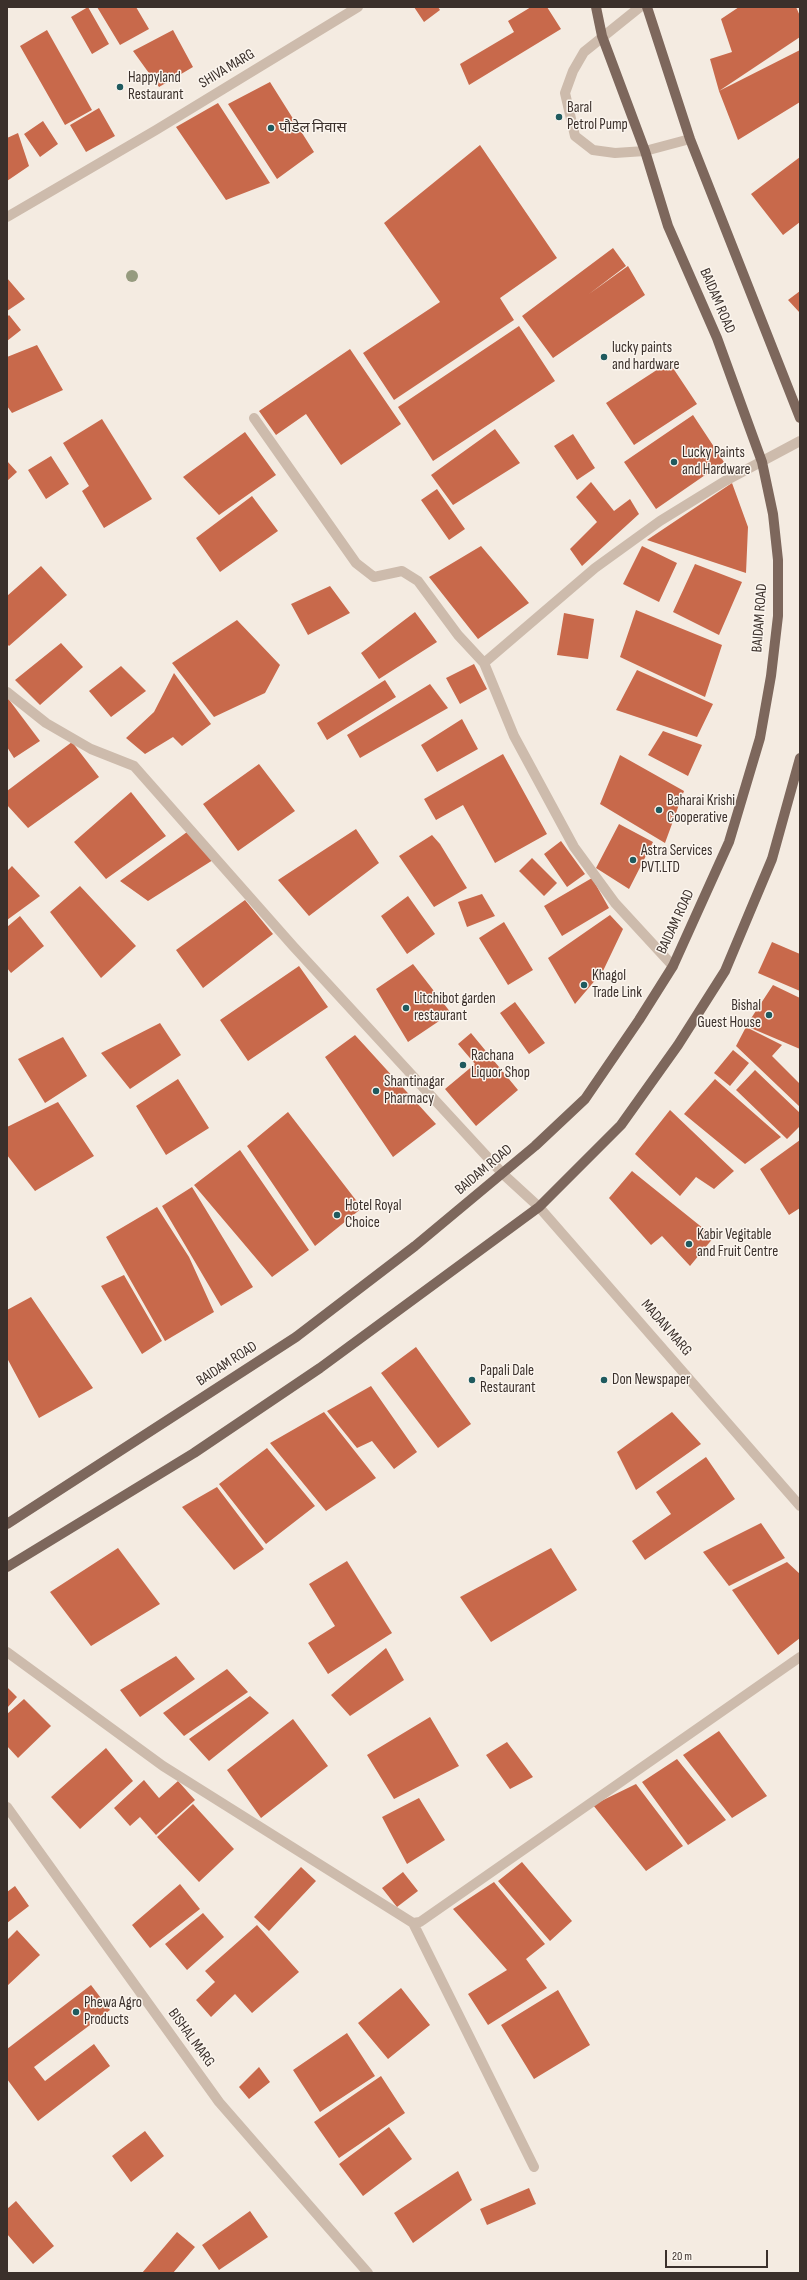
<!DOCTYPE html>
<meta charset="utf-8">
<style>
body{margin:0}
#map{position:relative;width:807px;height:2280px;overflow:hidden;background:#f4ebe1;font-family:"Sofia Sans Condensed",sans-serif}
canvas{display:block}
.frame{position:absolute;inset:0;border:8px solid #3b302b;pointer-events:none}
.scale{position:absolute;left:665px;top:2250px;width:103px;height:18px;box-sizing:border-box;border:2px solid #3b302b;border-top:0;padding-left:5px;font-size:12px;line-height:14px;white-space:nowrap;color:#3b302b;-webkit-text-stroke:3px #fbf5ee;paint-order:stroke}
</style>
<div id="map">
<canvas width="807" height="2280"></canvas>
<div class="frame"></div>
<div class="scale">20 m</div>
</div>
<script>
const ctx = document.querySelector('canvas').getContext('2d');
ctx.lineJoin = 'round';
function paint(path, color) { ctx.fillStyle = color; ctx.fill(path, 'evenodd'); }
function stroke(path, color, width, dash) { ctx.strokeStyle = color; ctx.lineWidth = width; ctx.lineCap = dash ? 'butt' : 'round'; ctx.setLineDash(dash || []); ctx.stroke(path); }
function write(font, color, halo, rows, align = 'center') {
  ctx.font = font + ' "Sofia Sans Condensed","Noto Sans Devanagari",sans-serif'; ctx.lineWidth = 3; ctx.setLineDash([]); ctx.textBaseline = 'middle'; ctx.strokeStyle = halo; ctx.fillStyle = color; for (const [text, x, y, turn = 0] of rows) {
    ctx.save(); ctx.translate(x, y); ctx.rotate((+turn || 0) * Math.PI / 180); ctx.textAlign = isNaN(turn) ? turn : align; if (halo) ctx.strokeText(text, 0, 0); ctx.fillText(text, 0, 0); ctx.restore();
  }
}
paint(new Path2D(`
 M88,7L109,44L92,54L71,17Z
 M97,7H136L149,29L120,45Z
 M414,7H438L440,10L424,22Z
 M531,7H547L561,29L469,85L460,64L514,32L508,21Z
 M739,7H796L800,16V37L719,91L710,59L732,52L721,19Z
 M47,30L92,110L65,125L20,46Z
 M173,30L193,67L159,87L133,51Z
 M800,50V102L738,140L719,91Z
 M270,82L314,152L277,179L228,104Z
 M218,103L270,183L226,200L176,127Z
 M99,108L115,136L86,152L70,125Z
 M43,121L58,144L40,157L24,134Z
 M18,133L29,166L7,181V138Z
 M480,145L557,258L500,298L514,320L394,400L363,353L440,302L384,223Z
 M800,157V222L783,235L751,194Z
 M613,248L626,266L589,294L628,266L645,295L553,358L522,316Z
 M7,278L25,299L7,311Z
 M800,291V313L788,300Z
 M9,315L21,330L7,341V317Z
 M519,326L555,381L433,461L398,407Z
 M37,345L63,390L12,413L7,406V357Z
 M350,349L401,424L341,465L306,414L276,435L259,411Z
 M669,362L697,404L634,445L606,403Z
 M693,415L724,462L656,509L624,462Z
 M102,419L152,499L104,528L82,491L89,486L63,443Z
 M495,429L520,463L453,505L431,475Z
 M245,432L276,475L219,515L183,477Z
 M573,434L595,468L577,480L554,446Z
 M51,456L69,484L46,499L28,470Z
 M7,461L17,472L7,481Z
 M591,482L614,511L630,499L639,514L582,566L570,549L597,522L576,497Z
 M732,483L748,527L746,573L647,540Z
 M437,489L465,529L449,540L421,500Z
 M252,496L278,531L220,572L196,538Z
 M481,546L529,603L478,639L429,577Z
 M642,546L677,563L659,602L623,584Z
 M695,564L742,582L719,635L673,612Z
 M41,566L67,595L9,646L7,644V596Z
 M330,586L350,613L308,635L291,604Z
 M636,610L722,645L705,697L620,657Z
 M415,612L437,642L379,679L361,653Z
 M564,613L594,619L588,659L557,655Z
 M237,620L280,665L265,693L214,717L172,663Z
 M61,643L83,667L40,705L15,680Z
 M474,664L487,689L460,704L446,678Z
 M121,666L146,691L111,717L89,691Z
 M637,670L713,704L697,737L616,710Z
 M174,673L211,724L182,746L173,737L145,754L126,738L154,712Z
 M385,680L396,697L327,740L317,723Z
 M430,684L448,708L360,758L347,735Z
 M7,697L40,741L14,758L7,747Z
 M462,719L478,749L437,772L421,745Z
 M663,731L702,745L688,776L648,755Z
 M72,742L99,777L28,828L7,805V791Z
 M503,754L547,834L495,863L463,805L436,820L424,799Z
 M620,755L684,791L665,843L600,804Z
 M259,764L295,811L238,851L203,804Z
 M131,792L166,836L106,879L74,842Z
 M619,824L653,842L629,889L596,868Z
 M356,829L379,863L309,916L278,880Z
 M187,832L213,860L148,901L120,881Z
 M432,835L440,844L467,888L434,907L399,856Z
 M561,841L585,874L567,887L544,854Z
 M532,858L557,883L544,896L519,871Z
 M12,866L40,896L7,920V871Z
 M592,878L609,908L562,936L544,906Z
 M80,886L136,946L101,978L50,912Z
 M482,894L495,916L467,927L458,902Z
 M408,896L435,934L407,954L381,916Z
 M245,900L273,934L203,988L176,950Z
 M610,915L623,929L603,971L575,1004L548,958Z
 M20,916L44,946L11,973L7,968V927Z
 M504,922L533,970L508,985L479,938Z
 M772,942L800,954V991L758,973Z
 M413,964L451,1013L408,1042L376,989Z
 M299,966L328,1007L248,1061L220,1020Z
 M773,985L800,998V1049L746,1026Z
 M515,1002L545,1043L529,1054L500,1013Z
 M160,1023L181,1055L130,1089L101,1053Z
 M746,1027L782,1045L772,1056L800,1084V1107L736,1046Z
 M471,1033L518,1090L476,1126L445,1089L475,1064L458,1044Z
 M355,1035L436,1124L393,1157L325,1057Z
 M63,1037L87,1076L45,1103L18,1059Z
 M733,1050L749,1063L730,1086L714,1073Z
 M755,1070L800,1113V1126L787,1139L736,1090Z
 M178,1079L209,1128L166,1155L136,1106Z
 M715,1079L781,1137L745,1164L684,1114Z
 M58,1102L94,1156L35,1191L7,1155V1127Z
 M670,1110L734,1171L714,1189L696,1177L680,1196L635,1154Z
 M288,1112L362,1208L315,1246L247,1146Z
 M800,1140V1208L789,1215L760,1169Z
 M240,1150L309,1250L272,1277L194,1185Z
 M632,1171L714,1237L690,1266L662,1236L651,1245L609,1198Z
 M192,1187L253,1287L221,1306L162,1206Z
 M157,1207L189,1257L214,1312L165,1341L106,1237Z
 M124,1275L162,1341L142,1354L101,1286Z
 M31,1297L93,1388L39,1418L7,1358V1310Z
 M416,1347L471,1424L438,1448L381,1373Z
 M371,1386L417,1452L394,1469L372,1441L357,1448L327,1411Z
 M324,1412L376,1478L326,1511L270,1443Z
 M672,1412L701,1444L636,1490L617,1452Z
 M267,1448L315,1506L266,1544L219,1484Z
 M706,1457L735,1499L645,1560L632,1541L671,1514L656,1492Z
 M217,1487L264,1549L234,1570L182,1507Z
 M761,1523L785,1558L729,1586L703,1552Z
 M118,1548L160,1604L91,1646L50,1592Z
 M551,1548L577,1590L491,1642L460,1597Z
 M347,1561L392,1633L328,1674L308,1643L335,1626L309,1584Z
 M787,1562L800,1574V1638L778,1655L732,1590Z
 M386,1648L404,1680L350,1716L331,1695Z
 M176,1656L195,1679L140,1717L120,1690Z
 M227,1669L248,1692L184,1736L163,1713Z
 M7,1687L17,1697L7,1708Z
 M250,1696L269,1713L209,1761L189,1739Z
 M24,1699L51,1726L18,1758L7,1746V1714Z
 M430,1717L459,1766L394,1799L367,1755Z
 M293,1719L328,1766L261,1818L227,1770Z
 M719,1731L767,1796L732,1818L683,1755Z
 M507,1742L533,1777L510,1789L486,1755Z
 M106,1748L133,1781L80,1829L51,1797Z
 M677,1759L726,1820L688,1845L642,1782Z
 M144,1780L159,1798L178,1781L195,1800L156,1835L140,1817L130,1826L114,1808Z
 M636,1784L683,1846L646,1871L593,1805Z
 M419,1798L445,1840L407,1864L382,1817Z
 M193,1804L234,1849L199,1882L157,1837Z
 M522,1862L572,1921L550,1941L498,1881Z
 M301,1867L316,1881L269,1931L254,1917Z
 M403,1872L418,1891L397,1907L382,1888Z
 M494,1882L545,1944L526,1959L547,1988L488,2025L468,1994L507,1970L453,1909Z
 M180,1884L200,1909L150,1948L132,1925Z
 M15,1886L29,1906L7,1923V1892Z
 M203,1913L224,1937L187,1970L165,1944Z
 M257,1925L299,1972L252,2013L235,1994L211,2017L196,2000L215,1982L205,1971Z
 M17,1930L40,1955L7,1986V1940Z
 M91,1985L110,2010L34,2067L45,2081L94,2044L110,2066L38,2121L7,2079V2049Z
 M401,1988L430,2025L388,2059L358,2023Z
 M558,1990L590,2045L534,2079L501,2025Z
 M347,2033L375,2076L320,2112L293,2070Z
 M259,2067L270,2082L249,2099L239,2087Z
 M381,2076L405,2113L339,2158L314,2122Z
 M389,2127L412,2159L363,2196L339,2164Z
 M145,2131L164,2156L131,2182L112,2156Z
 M458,2171L472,2200L413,2243L394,2213Z
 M529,2188L536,2204L487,2225L480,2209Z
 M16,2201L54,2246L33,2264L7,2234V2209Z
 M250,2211L268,2237L219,2270L202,2245Z
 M177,2232L195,2247L173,2273H142Z`), '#c8694b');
stroke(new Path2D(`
 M640,7L584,52L573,71L565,93L575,136L593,150L615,153L645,151L690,139
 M7,217L156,130L358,7
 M254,418L356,563L374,577L402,571L418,581L458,635L484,663
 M7,692L46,723L91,749L134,766L293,946L503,1174L539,1207L800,1506
 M673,966L615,903L574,847L514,736L484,663L595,568L660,521L725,481L800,441
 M7,1652L163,1766L413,1923L534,2167
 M7,1807L219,2102L368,2273
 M413,1923L420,1922L800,1657`), '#cdbbac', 10);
stroke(new Path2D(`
 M647,7L690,139L800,418
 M7,1524L296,1337L415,1246L535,1146L585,1099L639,1020L673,966L729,842L760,738L771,676L778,616V560L773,514L762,462L717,338L668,226L645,151L602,36L596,7
 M7,1567L194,1453L320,1368L539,1207L621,1125L678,1045L725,971L772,859L800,758`), '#7d675c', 10);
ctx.fillStyle = '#969b7f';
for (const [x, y] of [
 [132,276]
]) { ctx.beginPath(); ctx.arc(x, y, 6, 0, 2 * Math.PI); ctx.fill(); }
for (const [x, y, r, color] of [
 [120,87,4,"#1f5a5e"],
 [559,117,4,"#1f5a5e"],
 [271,128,4,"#1f5a5e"],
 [604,357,4,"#1f5a5e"],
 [674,462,4,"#1f5a5e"],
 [659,810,4,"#1f5a5e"],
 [633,860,4,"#1f5a5e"],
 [584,985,4,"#1f5a5e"],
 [406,1008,4,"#1f5a5e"],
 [769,1015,4,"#1f5a5e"],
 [463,1065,4,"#1f5a5e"],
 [376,1091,4,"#1f5a5e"],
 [337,1215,4,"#1f5a5e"],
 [689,1244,4,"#1f5a5e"],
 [472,1380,4,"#1f5a5e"],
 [604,1380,4,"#1f5a5e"],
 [76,2012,4,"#1f5a5e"]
]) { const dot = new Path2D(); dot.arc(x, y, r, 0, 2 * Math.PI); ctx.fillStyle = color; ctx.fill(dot); stroke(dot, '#fbf5ee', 1.5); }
write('15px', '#3b302b', '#fbf5ee', [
 ["SHIVA MARG",227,69,-31],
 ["BAIDAM ROAD",717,301,67],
 ["BAIDAM ROAD",760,618,-86],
 ["BAIDAM ROAD",676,922,-65],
 ["BAIDAM ROAD",484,1170,-40],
 ["MADAN MARG",666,1328,49],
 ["BAIDAM ROAD",227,1364,-33],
 ["BISHAL MARG",191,2038,54]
]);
write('15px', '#3b302b', '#fbf5ee', [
 ["Happyland",128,78],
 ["Restaurant",128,95],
 ["Baral",567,108],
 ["Petrol Pump",567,125],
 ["पौडेल निवास",279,128],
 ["lucky paints",612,348],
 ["and hardware",612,365],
 ["Lucky Paints",682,453],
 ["and Hardware",682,470],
 ["Baharai Krishi",667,801],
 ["Cooperative",667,818],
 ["Astra Services",641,851],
 ["PVT.LTD",641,868],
 ["Khagol",592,976],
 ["Trade Link",592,993],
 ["Litchibot garden",414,999],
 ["restaurant",414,1016],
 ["Bishal",761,1006,"right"],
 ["Guest House",761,1023,"right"],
 ["Rachana",471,1056],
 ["Liquor Shop",471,1073],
 ["Shantinagar",384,1082],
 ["Pharmacy",384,1099],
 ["Hotel Royal",345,1206],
 ["Choice",345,1223],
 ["Kabir Vegitable",697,1235],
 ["and Fruit Centre",697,1252],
 ["Papali Dale",480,1371],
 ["Restaurant",480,1388],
 ["Don Newspaper",612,1380],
 ["Phewa Agro",84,2003],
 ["Products",84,2020]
], 'left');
</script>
